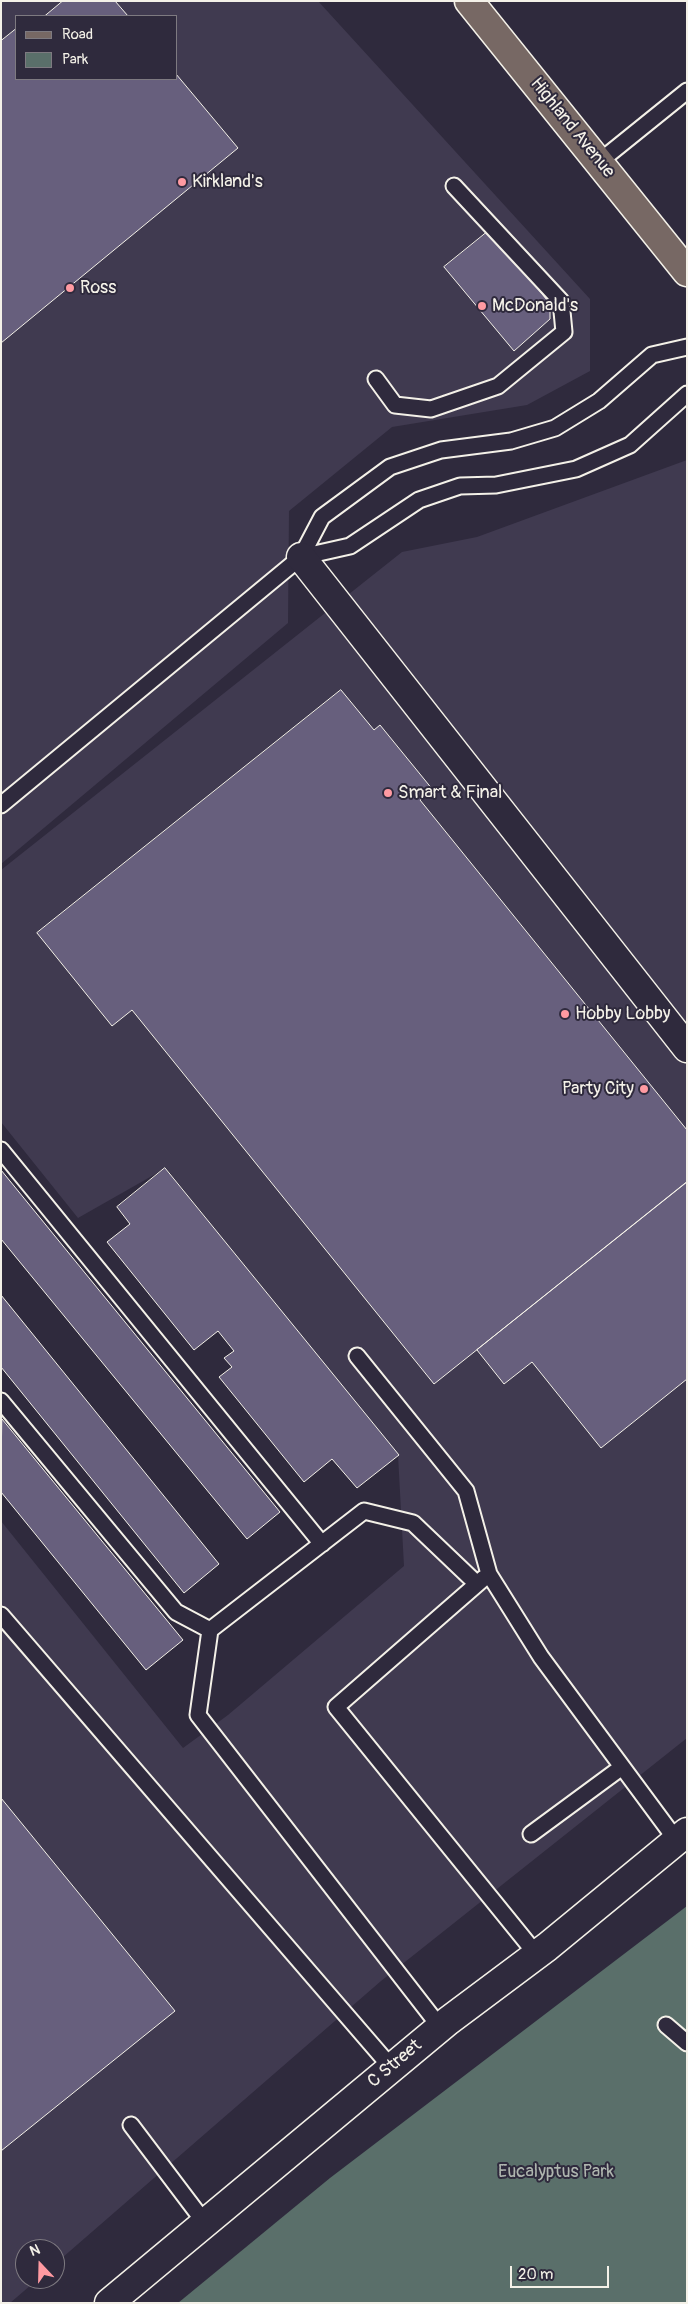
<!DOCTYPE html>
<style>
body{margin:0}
#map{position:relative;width:688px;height:2304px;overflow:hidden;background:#2f2a3d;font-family:Pangolin,sans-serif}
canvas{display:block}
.frame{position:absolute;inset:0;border:2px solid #f4f1e8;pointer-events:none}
.legend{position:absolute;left:15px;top:15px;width:162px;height:65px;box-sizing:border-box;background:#2f2a3d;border:1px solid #7e7a81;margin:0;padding:6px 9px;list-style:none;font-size:15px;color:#f4f1e8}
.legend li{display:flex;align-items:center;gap:10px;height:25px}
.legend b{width:25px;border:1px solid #7e7a81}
.north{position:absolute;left:15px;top:2239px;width:50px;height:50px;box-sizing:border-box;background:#2f2a3d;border:1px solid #7e7a81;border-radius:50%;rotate:339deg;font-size:14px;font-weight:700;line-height:20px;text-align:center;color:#f4f1e8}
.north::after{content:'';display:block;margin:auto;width:18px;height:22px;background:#ff9aa2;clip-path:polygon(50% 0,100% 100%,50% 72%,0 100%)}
.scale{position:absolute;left:510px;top:2266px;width:99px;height:22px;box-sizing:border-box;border:2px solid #f4f1e8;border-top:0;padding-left:6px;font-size:15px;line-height:18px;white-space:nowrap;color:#f4f1e8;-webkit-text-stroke:4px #2f2a3d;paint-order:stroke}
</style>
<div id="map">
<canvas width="688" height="2304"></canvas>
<div class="frame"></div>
<ul class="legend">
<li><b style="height:6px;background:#776864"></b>Road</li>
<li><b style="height:14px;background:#5a6f6a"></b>Park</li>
</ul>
<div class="north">N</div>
<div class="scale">20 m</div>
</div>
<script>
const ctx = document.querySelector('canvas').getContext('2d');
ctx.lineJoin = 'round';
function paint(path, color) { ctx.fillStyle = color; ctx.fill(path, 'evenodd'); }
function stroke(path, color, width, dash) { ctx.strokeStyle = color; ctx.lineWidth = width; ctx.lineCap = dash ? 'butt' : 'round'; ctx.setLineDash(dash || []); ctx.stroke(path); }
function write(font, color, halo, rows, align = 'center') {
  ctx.font = font + ' Pangolin,sans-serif'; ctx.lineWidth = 4; ctx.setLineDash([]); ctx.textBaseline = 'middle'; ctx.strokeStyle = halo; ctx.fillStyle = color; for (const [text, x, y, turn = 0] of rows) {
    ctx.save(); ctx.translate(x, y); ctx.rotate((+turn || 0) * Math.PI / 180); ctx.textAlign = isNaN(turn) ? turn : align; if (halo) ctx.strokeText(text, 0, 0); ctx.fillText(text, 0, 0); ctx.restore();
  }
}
paint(new Path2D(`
 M1,1H318L590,299V371L527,405L392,427L289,511L288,623L1,864ZM16,16H176V79H16Z
 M687,460V1738L381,1981L55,2264V2249H25V2279H38L10,2303H1V1521L183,1748L228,1715L404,1566L398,1455L166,1168L78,1218L1,1122V870L402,552L477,537Z`), '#403a50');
paint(new Path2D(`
 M687,1906V2303H178L330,2178Z`), '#5a6f6a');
const building = new Path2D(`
 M63,1H115L128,16H45Z
 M16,29V79H176V74L238,148L1,343V41Z
 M491,229L550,304V319L514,351L444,267Z
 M341,690L374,730L380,725L433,790L420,800L687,1130V1182L434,1384L132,1010L112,1026L37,933Z
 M165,1168L399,1455L357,1488L332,1459L304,1482L219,1377L232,1367L224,1358L234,1351L218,1331L194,1350L107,1242L130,1224L117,1207Z
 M1,1170L280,1512L247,1539L1,1239Z
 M687,1182V1379L601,1448L532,1362L504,1384L477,1350Z
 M1,1295L219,1564L184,1593L1,1367Z
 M2,1419L183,1640L146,1670L1,1492Z
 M1,1798L175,2011L1,2151Z`);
paint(building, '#675f7d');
stroke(building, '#f4f1e8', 1);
const lane = new Path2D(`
 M599,162L687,91
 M376,379L395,405L431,409L498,386L564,332L561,301L454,186
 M301,557L350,546L419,500L460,486L496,485L576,469L630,445L687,394
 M1,805L301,557L322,517L390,467L441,450L511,441L555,428L599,401L652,355L687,347
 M1,1150L322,1544
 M357,1356L466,1491L489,1574L541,1657L677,1841
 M1,1401L176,1612L210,1630
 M484,1578L336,1707L537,1955
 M1,1615L391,2067
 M531,1834L622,1767
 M666,2025L687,2043
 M440,2027L198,1715L210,1630L364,1511L413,1523L477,1584
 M131,2125L205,2223`);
const street = new Path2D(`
 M301,557L687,1048`);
const secondary = new Path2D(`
 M109,2303L448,2021L547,1947L687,1832`);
const primary = new Path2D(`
 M469,1L687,272`);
stroke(lane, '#f4f1e8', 19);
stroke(street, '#f4f1e8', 31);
stroke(secondary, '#f4f1e8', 31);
stroke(primary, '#f4f1e8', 31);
stroke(lane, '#2f2a3d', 15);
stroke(street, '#2f2a3d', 28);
stroke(secondary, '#2f2a3d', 28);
stroke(primary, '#776864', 28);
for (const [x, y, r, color] of [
 [182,182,5,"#ff9aa2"],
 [70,288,5,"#ff9aa2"],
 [482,306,5,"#ff9aa2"],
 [388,793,5,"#ff9aa2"],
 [565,1014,5,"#ff9aa2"],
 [644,1089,5,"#ff9aa2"]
]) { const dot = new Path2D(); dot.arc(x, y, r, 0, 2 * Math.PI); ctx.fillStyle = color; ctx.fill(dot); stroke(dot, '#2f2a3d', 2); }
write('18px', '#f4f1e8', '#2f2a3d', [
 ["Highland Avenue",572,128,51],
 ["C Street",395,2064,-40]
]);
write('18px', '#f4f1e8', '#2f2a3d', [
 ["Kirkland's",192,182],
 ["Ross",80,288],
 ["McDonald's",492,306],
 ["Smart & Final",398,793],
 ["Hobby Lobby",575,1014],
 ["Party City",634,1089,"right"]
], 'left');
write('18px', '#afb6af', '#2f2a3d', [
 ["Eucalyptus Park",556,2172]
]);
</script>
